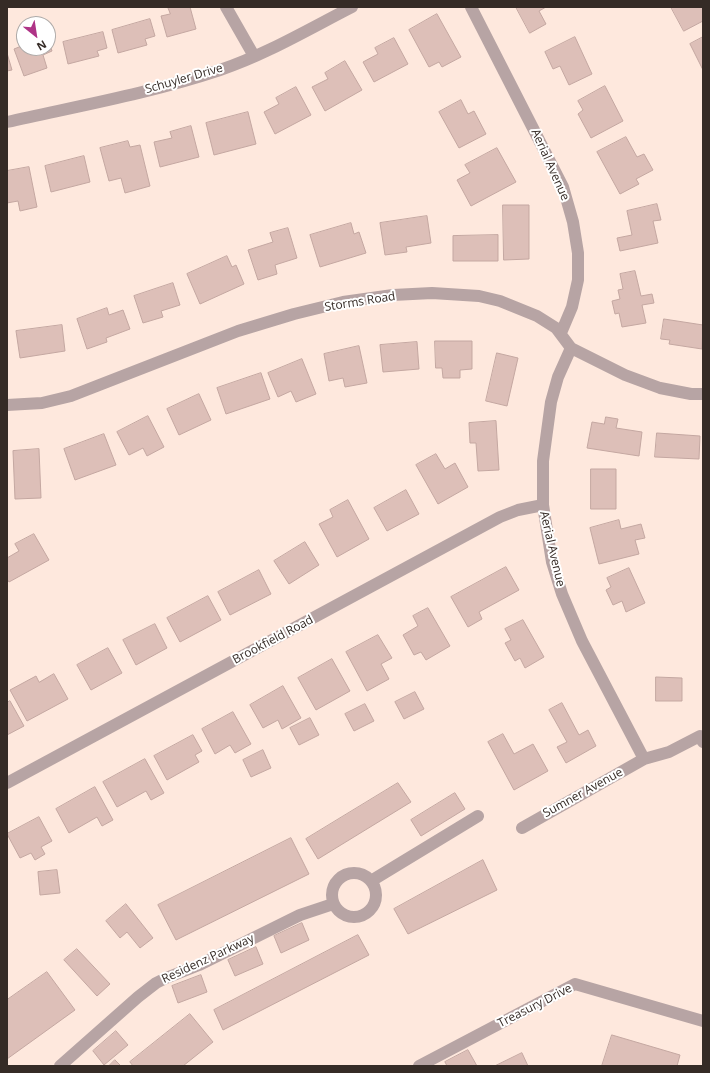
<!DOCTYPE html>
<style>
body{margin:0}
#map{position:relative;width:710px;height:1073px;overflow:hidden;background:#fee8dd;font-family:"Open Sans",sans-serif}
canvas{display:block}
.frame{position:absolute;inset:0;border:8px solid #352b26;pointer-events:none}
.north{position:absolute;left:16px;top:16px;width:40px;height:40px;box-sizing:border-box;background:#fff;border:1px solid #aeaaa8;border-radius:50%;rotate:150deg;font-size:11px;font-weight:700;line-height:16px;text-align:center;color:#352b26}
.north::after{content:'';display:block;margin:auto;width:14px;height:18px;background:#af3487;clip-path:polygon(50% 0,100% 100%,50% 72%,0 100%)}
</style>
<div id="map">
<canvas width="710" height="1073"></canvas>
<div class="frame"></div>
<div class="north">N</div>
</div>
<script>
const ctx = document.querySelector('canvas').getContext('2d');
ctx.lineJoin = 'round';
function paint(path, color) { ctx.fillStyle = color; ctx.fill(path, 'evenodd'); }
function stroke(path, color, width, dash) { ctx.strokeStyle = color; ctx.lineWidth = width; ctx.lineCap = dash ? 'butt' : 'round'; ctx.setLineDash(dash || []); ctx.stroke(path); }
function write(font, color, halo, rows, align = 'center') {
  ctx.font = font + ' "Open Sans",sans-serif'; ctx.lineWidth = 4; ctx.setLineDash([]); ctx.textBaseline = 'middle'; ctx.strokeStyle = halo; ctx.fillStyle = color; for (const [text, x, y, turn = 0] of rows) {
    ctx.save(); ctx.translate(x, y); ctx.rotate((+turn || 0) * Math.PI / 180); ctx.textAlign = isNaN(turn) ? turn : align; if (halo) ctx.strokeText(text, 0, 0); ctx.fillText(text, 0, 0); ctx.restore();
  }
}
const building = new Path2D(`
 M168,7H190L196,29L167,37L161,16L170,14Z
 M516,7H546L539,11L546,24L530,33Z
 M671,7H703V21L684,31Z
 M437,14L461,57L442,67L439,62L429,67L409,30Z
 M150,19L155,36L145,39L147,45L118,53L112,30Z
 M103,32L107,48L97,51L99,56L68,64L63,42Z
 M575,37L592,74L569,85L560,66L553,69L545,52Z
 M703,37V70L690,44Z
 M394,38L408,64L374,82L363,62L378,54L375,48Z
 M48,39L52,51L43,55L47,68L24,76L14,49L24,45V48H48Z
 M7,53L12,70L7,71Z
 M345,61L362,90L325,111L312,87L328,79L325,73Z
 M605,86L623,121L591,138L578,114L583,110L578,101Z
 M296,87L311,115L275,134L264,112L279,104L276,98Z
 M461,100L468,114L474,111L486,134L459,148L439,112Z
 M248,112L256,144L214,155L206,123Z
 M191,126L199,157L160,167L154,142L172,138L170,132Z
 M626,137L637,157L644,154L653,170L636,179L639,184L620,194L597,152Z
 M128,141L130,147L140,145L150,186L125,193L121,178L109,181L100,148Z
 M497,148L516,182L471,206L457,180L470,173L465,165Z
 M84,156L90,182L51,192L45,166Z
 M29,167L37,207L20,211L18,201L7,203V171Z
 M657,204L661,220L653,221L658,243L620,251L617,238L632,235L627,211Z
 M503,205H529V259L504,260Z
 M427,216L431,243L406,247L407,252L385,255L380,223Z
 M351,223L354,234L359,232L366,253L320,267L310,235Z
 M288,228L297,258L275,265L277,274L258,280L248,250L273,242L270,233Z
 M498,235V261H453V236Z
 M227,256L232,267L236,265L244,284L200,304L187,274Z
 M635,271L641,296L652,294L654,303L642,305L646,323L622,327L619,313L615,314L612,301L620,299L618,290L623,289L620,274Z
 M173,283L180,305L161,311L163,317L143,323L134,296Z
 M107,308L109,315L123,310L130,329L106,338L107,342L87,349L77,319Z
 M664,319L703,325L702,349L669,344L670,340L661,339Z
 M62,325L65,351L20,358L16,331Z
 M435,341H472V369L460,370V378H443L442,368H436Z
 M417,342L419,369L383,372L380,345Z
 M359,346L367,383L345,387L343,378L329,381L324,354Z
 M497,353L518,358L507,406L486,401Z
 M302,359L316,394L296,402L291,391L278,397L268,373Z
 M261,373L270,399L226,414L217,388Z
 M199,394L211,420L179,435L167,409Z
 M148,416L164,447L147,456L143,448L129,455L117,432Z
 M606,417L618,419L616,428L642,432L639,456L587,448L592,422L604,424Z
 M496,421L499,470L478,471L476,443H470L469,423Z
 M657,433L700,436L699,459L655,457Z
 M104,434L116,465L75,480L64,449Z
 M39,449L41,498L15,499L13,451Z
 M436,454L445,469L455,463L468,487L438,504L416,465Z
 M591,469H616V509H591Z
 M406,490L419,514L387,531L374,508Z
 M348,500L369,539L337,557L319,524L333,517L330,510Z
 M619,520L621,529L641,524L645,538L635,540L639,554L599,564L590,528Z
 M34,534L49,560L9,582L7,579V558L19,551L15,544Z
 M305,542L319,565L289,584L274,561Z
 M506,567L519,590L479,612L482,619L468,627L451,597Z
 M629,568L645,603L626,612L622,601L613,605L606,590L611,587L607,578Z
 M259,570L271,594L230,615L218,592Z
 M208,596L221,620L180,642L167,618Z
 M428,608L450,646L426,660L421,652L414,655L403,635L418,626L413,616Z
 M523,620L544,657L525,668L520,658L515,661L505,643L511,640L505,629Z
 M155,624L167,648L136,665L123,640Z
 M378,635L392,658L381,664L389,679L367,691L346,652Z
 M108,648L122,673L91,690L77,665Z
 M332,659L350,691L316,710L298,678Z
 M54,674L68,699L27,721L10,690L36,676L39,682Z
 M656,677L682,678V701H656Z
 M283,686L301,718L282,729L278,720L263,728L250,705Z
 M415,692L424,709L404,719L395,702Z
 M10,701L24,726L7,735V703Z
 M562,703L579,735L588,730L596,746L566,763L557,747L567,742L549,710Z
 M365,704L374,721L354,731L345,714Z
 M233,712L251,744L235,753L230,745L215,754L202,729Z
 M310,718L319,735L299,745L290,728Z
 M503,734L514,754L533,744L548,771L514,790L488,742Z
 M193,735L202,751L195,755L199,762L167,780L154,756Z
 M263,750L271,768L251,777L243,760Z
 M145,759L164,793L151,800L146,791L117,807L103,782Z
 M398,783L411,802L318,859L306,839Z
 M95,787L113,820L102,826L97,817L69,833L56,809Z
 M455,793L465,809L421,836L411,820Z
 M39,817L52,841L41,847L45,854L35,860L31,853L20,858L7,834Z
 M291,838L309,874L176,940L158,905Z
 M483,860L497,890L408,934L394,909Z
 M57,870L60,893L40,895L38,872Z
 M126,904L153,938L140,948L127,932L120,938L106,921Z
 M302,923L309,940L281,953L274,936Z
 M358,935L369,955L223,1030L214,1010Z
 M256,947L263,964L235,976L228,960Z
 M77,949L110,984L97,996L64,960Z
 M47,972L75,1010L7,1059V1000Z
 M201,975L207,992L178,1003L172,986Z
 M190,1014L213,1042L183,1066H133L130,1062Z
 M116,1031L128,1045L104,1065L93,1051Z
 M612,1035L680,1055L677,1066H602Z
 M468,1050L477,1066H447L445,1062Z
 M522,1053L528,1066H495Z
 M115,1060L121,1066H109Z`);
paint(building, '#ddbfb8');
stroke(building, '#c4a7a1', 1);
stroke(new Path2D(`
 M226,7L254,56
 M471,7L563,187L573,222L578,253V280L572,307L561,333
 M7,122C78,106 151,93 220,70C265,55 309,29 352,7
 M571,348L558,377L551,402L543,461V505L552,562L562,594L582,641L644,759
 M7,405L42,403L71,396L238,331L294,314L343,302L393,295L432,293L479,296L500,301L537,316L556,328L571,348L625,375L660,388L691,394H703
 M7,783L500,517L518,510L543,505
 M522,828L644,759L669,752L700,736L703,742
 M332 895a22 22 0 1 1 44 0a22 22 0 1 1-44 0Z
 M371,881L478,816
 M60,1066L138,997L156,983L166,978L199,965L300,915L333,904
 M419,1066L575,984L703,1021`), '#b7a4a4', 12);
write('12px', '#352b26', '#fff', [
 ["Schuyler Drive",184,79,-16],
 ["Aerial Avenue",550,165,66],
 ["Storms Road",360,302,-9],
 ["Aerial Avenue",552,549,77],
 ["Brookfield Road",273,640,-28],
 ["Sumner Avenue",583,793,-29],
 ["Residenz Parkway",208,959,-25],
 ["Treasury Drive",535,1006,-27]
]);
</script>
